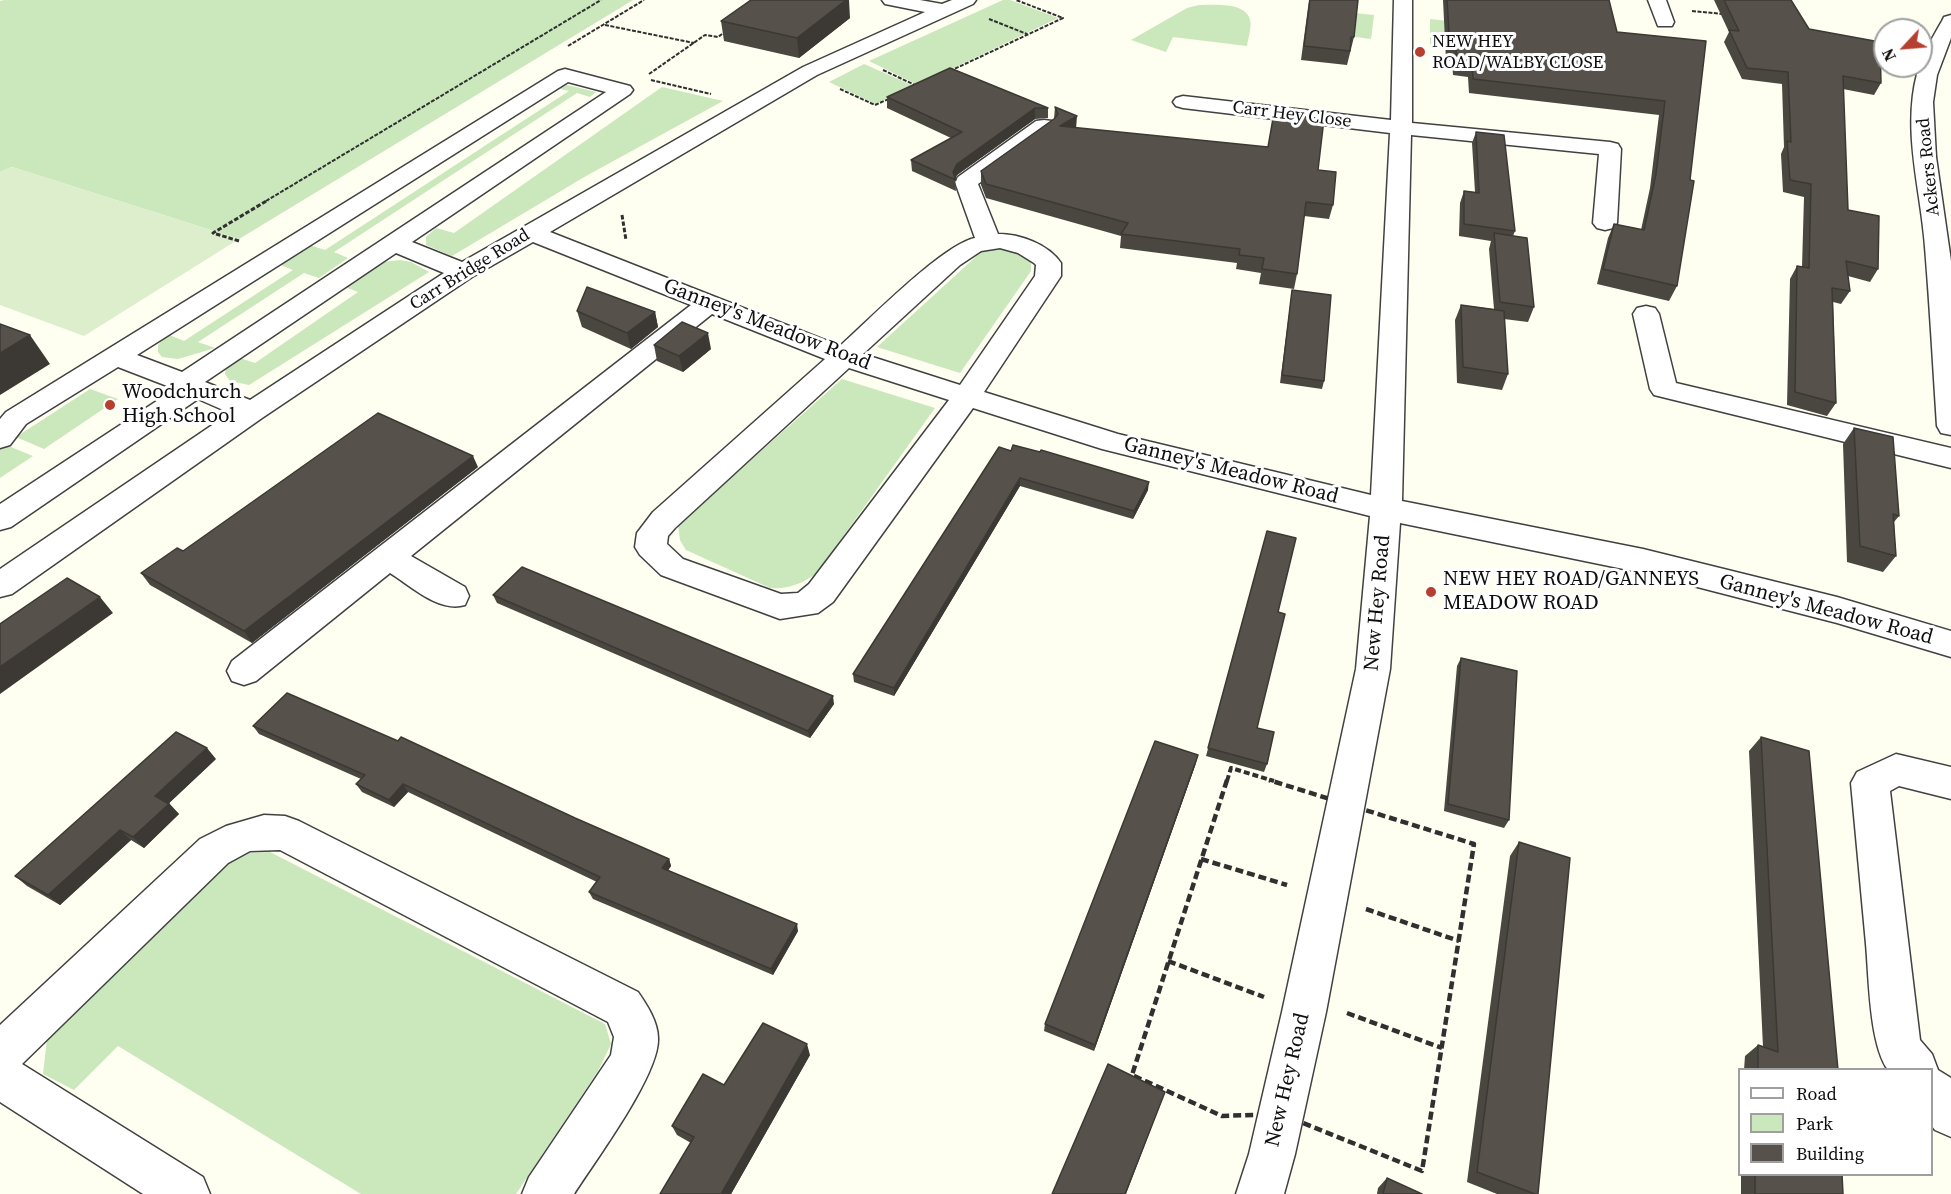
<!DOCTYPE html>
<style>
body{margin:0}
#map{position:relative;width:1951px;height:1194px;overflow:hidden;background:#fefef1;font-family:"Source Serif 4",serif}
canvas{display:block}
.legend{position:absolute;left:1738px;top:1068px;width:195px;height:108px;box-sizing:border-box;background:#fff;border:2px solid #9f9f9f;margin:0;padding:8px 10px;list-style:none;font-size:18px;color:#0e0e0e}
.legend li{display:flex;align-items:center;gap:12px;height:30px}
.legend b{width:30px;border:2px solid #9f9f9f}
.north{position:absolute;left:1873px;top:18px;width:60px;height:60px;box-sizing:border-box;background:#fff;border:2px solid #9f9f9f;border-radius:50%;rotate:244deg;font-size:16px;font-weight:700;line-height:24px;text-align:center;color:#0e0e0e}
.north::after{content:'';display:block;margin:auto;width:21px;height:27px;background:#b63f2f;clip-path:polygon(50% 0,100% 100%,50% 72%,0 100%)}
</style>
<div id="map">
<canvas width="1951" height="1194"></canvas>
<ul class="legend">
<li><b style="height:8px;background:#fff"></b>Road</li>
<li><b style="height:16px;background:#cbe7bc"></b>Park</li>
<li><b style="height:16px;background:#56514b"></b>Building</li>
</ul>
<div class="north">N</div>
</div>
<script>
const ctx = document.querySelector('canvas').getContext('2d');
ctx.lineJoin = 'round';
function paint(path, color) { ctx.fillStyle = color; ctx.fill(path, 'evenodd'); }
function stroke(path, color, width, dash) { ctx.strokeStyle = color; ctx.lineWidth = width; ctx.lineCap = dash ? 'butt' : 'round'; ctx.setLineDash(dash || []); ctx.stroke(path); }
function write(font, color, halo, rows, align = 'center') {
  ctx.font = font + ' "Source Serif 4",serif'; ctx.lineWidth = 6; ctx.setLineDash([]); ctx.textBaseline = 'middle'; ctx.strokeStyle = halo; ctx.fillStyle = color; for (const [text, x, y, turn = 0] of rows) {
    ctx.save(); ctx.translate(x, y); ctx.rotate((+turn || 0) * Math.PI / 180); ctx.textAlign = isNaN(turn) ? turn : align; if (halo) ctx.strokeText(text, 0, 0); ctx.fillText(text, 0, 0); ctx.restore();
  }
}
paint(new Path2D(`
 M4,0H633L239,239L12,167L0,172V1Z
 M1003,0H1010L1058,18L918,85L869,61Z
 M1199,5C1213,5 1242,2 1249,17C1253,25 1248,38 1247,46L1173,37L1166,52L1131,40L1187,8Z
 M1344,12L1374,15L1371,39L1341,35Z
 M1430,19L1458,22V47L1430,44Z
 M864,64L914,86L875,104L829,82Z
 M563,84L596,92L590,97L577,93L334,252L348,258L319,278L304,273L198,342L215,348L178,359L162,357L158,352V345L167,334L184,341L293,270L278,264L309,245L325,250L569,91L557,88Z
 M662,87L723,101L586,176L452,256L426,245V237L436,228L454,233Z
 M999,248L1019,251L1031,260V271L960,373L877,347L981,252Z
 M400,260L411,262L429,272L249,385L230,381L225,374L226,367L237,357L255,363L358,292L340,285L383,262Z
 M842,379L935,408L817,573C802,584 789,589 770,588L686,550L680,540L678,525Z
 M90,389L118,399L44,449L16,437Z
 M6,445L33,456L0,478V448Z
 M270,852L605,1024L611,1044L598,1071L516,1194H361L118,1046L74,1090L43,1074L47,1039L228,862L249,853Z`), '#cbe7bc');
paint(new Path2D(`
 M12,167L239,239L84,336L0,305V172Z`), '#ddeecd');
const minor = new Path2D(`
 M882,0H920L942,4L952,0H976L973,4L817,75L550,232L840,346C869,320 942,245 975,238L955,182L958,177L1036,121L1044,120L1052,121L1055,126L1052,131L978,184L998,234C1020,234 1048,244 1061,263V276L984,392L1118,434L1371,495L1390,133L1183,108L1176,106L1173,102L1176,98L1183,96L1391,120L1394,0H1412V123L1610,142L1618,144L1621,149L1617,223L1613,228L1605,230L1597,228L1593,223L1599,154L1411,135L1402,501L1643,549L1837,597L1951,631V657L1837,623L1643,573L1400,523L1390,669L1326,1012L1295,1154L1284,1194H1236L1249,1154L1282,1012L1356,669L1370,516L1102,449L973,408L833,602L818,613L780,619L661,575L640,555L635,547L637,533L653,512L825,359L712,314L411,556L465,587L469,596L465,605C439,613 411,586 390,573L256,681L244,685L232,681L227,671L232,661L691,305L533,242L472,277L262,418L12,594L0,597V569L230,413L198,399L11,527L0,530V504L175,389L118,367L26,424L10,445L0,448V419L6,412L558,71L565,69L630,86L633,90L630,94L412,242L462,262L803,67L925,12L885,4ZM568,82L606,92L182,372L137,355ZM1000,248L1018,253L1034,263L1036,265L1035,276L960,385L863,354L960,265L981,251ZM396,253L444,273L250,400L205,382ZM849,368L949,400L809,584L798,593L781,594L683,559L667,544L668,536L675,528Z
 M1648,0H1666L1674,22L1672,26H1658Z
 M1951,15V38L1937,75L1933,102L1936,157L1951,261V435L1941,433L1937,426C1933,366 1930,307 1925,247C1921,191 1902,131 1917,74C1922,56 1932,38 1942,21L1944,17Z
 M1646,306L1655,308L1659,314L1676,383L1951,448V468L1654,395L1650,389L1633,314L1637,308Z
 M1896,754L1951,767V799L1899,786L1890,791L1920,1040L1932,1054L1938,1070L1951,1078V1137L1935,1130L1932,1126V1070H1888C1869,1044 1869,976 1866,944C1861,890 1856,837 1851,783L1857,772Z
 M264,815L285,816L299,821L638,992C647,1005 658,1022 658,1038C660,1074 595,1161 574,1194H522L529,1177L611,1055L614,1037L608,1022L280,850L250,851L228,863L22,1064L203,1177L210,1194H143L0,1102V1025L200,839L226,826Z`);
stroke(minor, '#414141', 3);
stroke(new Path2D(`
 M1692,11L1723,14
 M989,19L1027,34
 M605,25L694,43
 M568,46L644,0
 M883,70L917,86
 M950,71L1063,18L1016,0
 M649,74L705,35L718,37L726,31
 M651,80L711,94
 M840,89L875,105L891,98
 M266,201L601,0`), '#303030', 2, [4, 1.5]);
stroke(new Path2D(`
 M622,215L626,240
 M239,241L213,233L268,200`), '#303030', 3, [4.5, 2]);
stroke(new Path2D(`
 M1227,781L1231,768L1274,781`), '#303030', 4, [6, 3]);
stroke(new Path2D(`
 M1227,780L1132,1075L1222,1116L1281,1114L1422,1171L1474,844L1269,780
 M1201,859L1287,885
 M1366,909L1459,941
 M1168,961L1264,997
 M1347,1013L1442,1048`), '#303030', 4.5, [8, 4]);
paint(minor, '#fff');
paint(new Path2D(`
 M1309,0H1358L1354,37L1347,65L1301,60Z
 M1443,0H1609L1617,32L1706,41L1677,286L1669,301L1597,284L1608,238L1614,224L1641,230L1650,188L1659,115L1469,93L1468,77L1453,75L1452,61L1446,60Z
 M1714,0H1791L1809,29L1881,83L1874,95L1843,89L1848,210L1878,269L1870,282L1848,276L1850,291L1841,304L1833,302L1836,403L1827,416L1787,405L1790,279L1797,266L1802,267L1804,197L1783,192L1781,154L1784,147L1782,84L1742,79L1724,42L1729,32Z
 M850,18L799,58L724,41L721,21Z
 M887,97L1048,108V118L1035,119L957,175L955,178L956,191L912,171L911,160L951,138L887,108Z
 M1055,107L1076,128L1318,170L1333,205L1329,219L1304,216L1297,274L1294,289L1259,284L1261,273L1236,269L1237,263L1120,248L1121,236L986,198L981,185V171L1054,119Z
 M1476,132L1515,231L1513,236L1534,307L1528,322L1504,319L1508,374L1502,390L1457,383L1455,320L1461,305L1494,309L1489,249L1491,241L1459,236L1460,203L1464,191L1475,192L1472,143Z
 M1292,290L1324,381L1322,389L1280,383Z
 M577,311L655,312L658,327L631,349L582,327Z
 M654,345L711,349L683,372L657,361Z
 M1854,428L1899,516L1894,522L1896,556L1883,572L1847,562L1843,444Z
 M999,447L1148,490L1133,519L1020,486L894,696L854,682L853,674Z
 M478,467L252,643L150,585L141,573L183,551Z
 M1267,531L1278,612L1257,728L1267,764L1264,772L1206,756Z
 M493,595L834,704L810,738L497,603Z
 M1461,658L1509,820L1504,828L1444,811L1457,666Z
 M253,726L575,818L669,859L671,866L668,870L798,931L773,975L593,899L589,892L597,882L408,792L394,807L362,792L356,784L361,779L259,734Z
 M1761,737L1838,1070H1744L1745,1056L1758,1045L1763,1047L1749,751Z
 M216,759L169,803L179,814L144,848L131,840L60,905L27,886L15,876Z
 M1196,763L1094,1051L1044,1031L1045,1024Z
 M1519,842L1538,1194H1497L1467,1182L1510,856Z
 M810,1055L731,1194H660L691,1143L677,1135L672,1126L724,1085Z
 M1741,1174H1842L1843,1194H1741Z
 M1387,1178L1422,1194H1377L1378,1188Z`), '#4a4640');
paint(new Path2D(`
 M846,0H849L850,18L799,58L797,38Z
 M1035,108V119L957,175L955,179L953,172L957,164Z
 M1077,116L1076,129L1060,126Z
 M655,312L658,327L631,349L627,333Z
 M708,333L711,349L683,372L679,356Z
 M30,335L50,364L0,395V353Z
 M473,456L478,467L252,643L244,631Z
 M1020,478V486L894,696V688Z
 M1149,482L1148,490L1133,519L1134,511Z
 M100,597L113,613L0,694V667Z
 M833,696L834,704L810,738L808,731Z
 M207,748L216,759L165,807L155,796Z
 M1198,755L1196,763L1094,1051L1095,1045Z
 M403,784L408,792L394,807L389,800Z
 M169,804L179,814L144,848L133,837Z
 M120,830L131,840L60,905L48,895Z
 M669,859L671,866L665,875L662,868Z
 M797,924L798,931L773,975L771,969Z
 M807,1044L810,1055L731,1194H721Z
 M1165,1092L1126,1194H1125Z`), '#3c3934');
const building = new Path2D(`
 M751,0H846L797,38L721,21Z
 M1310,0H1358L1354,37H1351L1350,51L1304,46Z
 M1447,0H1609L1617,32L1706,41L1690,180L1694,181L1677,286L1603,269L1614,224L1644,230L1656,174L1665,101L1473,79L1472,63L1457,62L1456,48L1450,47Z
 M1724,0H1791L1809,29L1880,42L1881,83L1843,76L1848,210L1879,216L1878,269L1846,261L1850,291L1832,288L1836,403L1795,392L1797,266L1809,268L1811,184L1790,180L1787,141L1791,142L1788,72L1747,68L1729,30L1739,31Z
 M950,68L1048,108H1035L957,164L953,172L956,180L911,160L962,132L887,97Z
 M1055,107L1077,116L1060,126L1268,147L1274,113L1324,119L1318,170L1336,172L1333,205L1306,202L1297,274L1262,269L1264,258L1239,255L1240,249L1121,234L1128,223L986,184L981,171L1054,119L1058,114Z
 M1476,132L1504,135L1515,231L1464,224V191L1479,193Z
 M1494,233L1527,238L1534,307L1500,302Z
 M587,287L655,312L627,333L577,311Z
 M1292,290L1331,295L1324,381L1282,375Z
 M1461,305L1504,311L1508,374L1463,367Z
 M682,322L708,333L679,356L654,345Z
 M0,324L30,335L0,353Z
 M378,413L473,456L244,631L141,573L177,548L183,551Z
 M1854,428L1893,437L1899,516L1893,514L1896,556L1860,546Z
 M1013,445L1040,452L1041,450L1149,482L1134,511L1020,478L894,688L853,674L999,447L1011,451Z
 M1267,531L1296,538L1278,612L1285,614L1257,728L1274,732L1267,764L1208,748Z
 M522,567L833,696L808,731L493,595Z
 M67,578L100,597L0,667V624Z
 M1461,658L1517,671L1509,820L1448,804Z
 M287,693L398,741L401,737L575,818L669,859L662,868L797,924L771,969L589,892L600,877L403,784L389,800L356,784L365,775L253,726Z
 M176,732L207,748L155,796L169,804L133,837L120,830L48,895L15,876Z
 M1761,737L1809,751L1838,1070H1758V1045L1778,1052Z
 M1155,741L1198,755L1095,1045L1045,1024Z
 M1519,842L1570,858L1538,1194H1535L1477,1172Z
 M763,1023L807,1044L721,1194H660L694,1137L672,1126L703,1074L724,1085Z
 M1108,1064L1165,1092L1125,1194H1052Z
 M1755,1174H1842L1843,1194H1755Z
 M1387,1178L1422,1194H1383Z`);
paint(building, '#56514b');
stroke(building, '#3c3934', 1.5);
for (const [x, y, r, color] of [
 [1420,52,6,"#b63f2f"],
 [110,405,6,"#b63f2f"],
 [1431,592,6,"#b63f2f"]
]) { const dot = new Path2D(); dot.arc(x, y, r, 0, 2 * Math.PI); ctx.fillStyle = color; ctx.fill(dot); stroke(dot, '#fff', 2); }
write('18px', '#0e0e0e', '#fff', [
 ["NEW HEY",1432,42],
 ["ROAD/WALBY CLOSE",1432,63]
], 'left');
write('18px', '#0e0e0e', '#fff', [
 ["Carr Hey Close",1292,115,7],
 ["Ackers Road",1929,167,-96],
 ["Carr Bridge Road",470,270,-32]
]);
write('21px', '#0e0e0e', '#fff', [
 ["Ganney's Meadow Road",767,325,21],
 ["Ganney's Meadow Road",1231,471,14],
 ["New Hey Road",1378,603,-85],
 ["Ganney's Meadow Road",1826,610,15],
 ["New Hey Road",1288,1080,-77]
]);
write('21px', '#0e0e0e', '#fff', [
 ["Woodchurch",122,393],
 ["High School",122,417],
 ["NEW HEY ROAD/GANNEYS",1443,580],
 ["MEADOW ROAD",1443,604]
], 'left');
</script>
